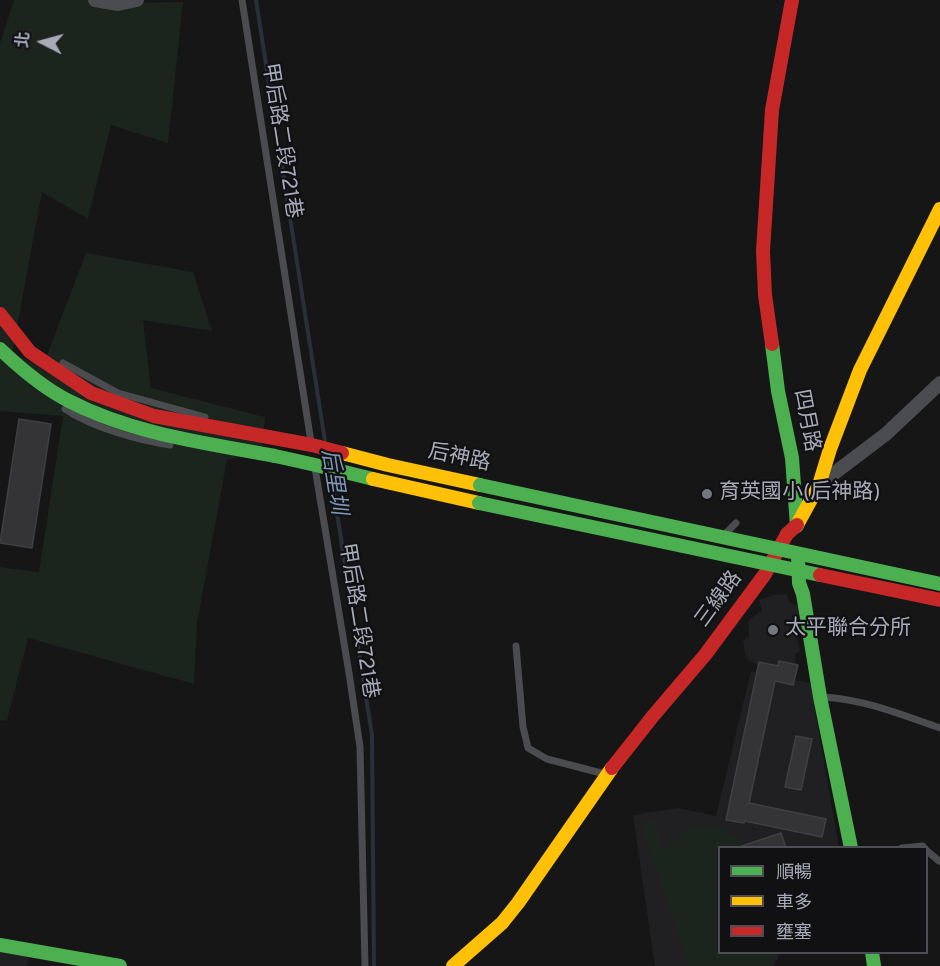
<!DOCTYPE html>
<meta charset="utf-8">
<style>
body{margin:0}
#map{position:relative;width:940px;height:966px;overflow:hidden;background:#161617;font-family:Overpass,"Noto Sans TC",sans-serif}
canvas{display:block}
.legend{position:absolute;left:718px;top:846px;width:210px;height:108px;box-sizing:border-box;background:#111013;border:2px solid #4d4e55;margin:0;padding:8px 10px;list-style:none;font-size:18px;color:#a7abb8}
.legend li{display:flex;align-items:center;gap:12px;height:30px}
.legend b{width:30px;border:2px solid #4d4e55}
.north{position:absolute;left:12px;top:12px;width:60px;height:60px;-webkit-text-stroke:4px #111013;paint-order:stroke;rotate:276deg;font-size:16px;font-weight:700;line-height:24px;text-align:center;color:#a7abb8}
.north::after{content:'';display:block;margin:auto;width:21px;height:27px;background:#a7abb8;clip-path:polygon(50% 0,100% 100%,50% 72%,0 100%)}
</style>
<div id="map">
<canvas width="940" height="966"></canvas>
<ul class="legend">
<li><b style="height:8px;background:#4caf50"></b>順暢</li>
<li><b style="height:8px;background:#ffc107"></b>車多</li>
<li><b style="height:8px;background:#c62828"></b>壅塞</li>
</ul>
<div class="north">北</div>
</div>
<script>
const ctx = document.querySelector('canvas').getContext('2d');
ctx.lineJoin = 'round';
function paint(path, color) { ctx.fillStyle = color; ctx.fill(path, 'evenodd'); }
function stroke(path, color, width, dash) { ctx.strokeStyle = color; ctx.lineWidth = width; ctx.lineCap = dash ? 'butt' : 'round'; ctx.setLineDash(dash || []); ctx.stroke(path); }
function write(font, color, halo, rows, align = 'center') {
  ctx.font = font + ' Overpass,"Noto Sans TC",sans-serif'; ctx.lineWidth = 4.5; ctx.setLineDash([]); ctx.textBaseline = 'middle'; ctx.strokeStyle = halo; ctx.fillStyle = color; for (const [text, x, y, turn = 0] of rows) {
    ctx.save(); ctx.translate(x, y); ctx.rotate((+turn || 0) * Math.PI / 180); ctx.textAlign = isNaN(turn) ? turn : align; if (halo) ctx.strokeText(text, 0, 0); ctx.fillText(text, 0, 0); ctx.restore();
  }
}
paint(new Path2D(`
 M787,594L789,601L798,606L799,616L796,634L800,651L795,654L796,665L775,672L769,663L758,666L746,658L743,641L749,636L748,621L762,610L759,600L773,595Z
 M751,671L810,683L839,847L720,848V952L780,953L774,966H655L633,815L678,808L716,816Z
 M0,945L31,951L27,966H0Z`), '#202023');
paint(new Path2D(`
 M14,0H103L118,3L183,2L168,143L111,125L88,219L42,192L12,354L43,366L86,253L193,272L212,331L143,320L151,388L265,417L261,452L227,460L197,623L194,684L28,638L7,721L0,720V567L39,572L63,416L0,411V43Z
 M654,819L665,851C670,845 675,838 682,833C702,820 733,826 745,847L720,848V952L776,953L772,966H689L641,824Z`), '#1c241e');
stroke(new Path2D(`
 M256,0L325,441
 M331,475L372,735L374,966`), '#293039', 4);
const building = new Path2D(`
 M19,419L51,424L32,548L0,543Z
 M779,661L798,665L793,685L775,681L749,803L826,819L822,837L745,821L744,823L726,820L759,662L778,666Z
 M796,736L812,739L801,790L785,787Z
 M781,833L786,848H743L742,846Z`);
paint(building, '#343436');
stroke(building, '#3f4043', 1.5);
stroke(new Path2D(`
 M242,0L311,442
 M63,363L118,393L205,417
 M65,409C94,428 137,440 170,445
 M315,468L349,673L360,747L365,966
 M725,534L736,523
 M516,646L523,727L528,748L547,759L605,774
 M823,697C863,699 902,715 940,728
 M902,848L923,846L924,848
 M926,850L939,861`), '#4a4c50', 7);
stroke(new Path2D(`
 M95,0L118,4L137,0
 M820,484L886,434L940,383`), '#4a4c50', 14);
stroke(new Path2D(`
 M772,344L778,391L792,458L797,526
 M0,349C21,369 43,388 69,401C133,434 205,443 275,456C308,463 341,471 373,479
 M798,556L799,583L803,594L820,697L851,848
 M0,945L120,966
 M872,952L874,966`), '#4caf50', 14);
stroke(new Path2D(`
 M342,453L388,465L480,485
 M373,479L479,503
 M797,525L819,485L830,449L860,370L940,209
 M453,966L502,923L518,903L612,768`), '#ffc107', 14);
stroke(new Path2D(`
 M0,314L30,352L91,393L154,416L312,445L342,453
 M772,344L765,295L763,251L772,110L792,0
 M612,768L653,716L705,655L765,574L787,534L797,525`), '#c62828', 14);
stroke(new Path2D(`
 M480,485L940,584
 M479,503L820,575`), '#4caf50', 14);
stroke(new Path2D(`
 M820,575L940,600`), '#c62828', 14);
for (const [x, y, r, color] of [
 [707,494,6,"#747780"],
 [773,630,6,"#747780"]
]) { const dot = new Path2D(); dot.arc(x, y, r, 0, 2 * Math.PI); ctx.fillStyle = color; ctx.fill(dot); stroke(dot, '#111013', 2); }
write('21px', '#a7abb8', '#111013', [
 ["甲后路二段721巷",280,141,81],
 ["四月路",805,421,79],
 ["后神路",459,459,12],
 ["三線路",720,600,-54],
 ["甲后路二段721巷",357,621,81]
]);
write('21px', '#a7abb8', '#111013', [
 ["育英國小(后神路)",719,494],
 ["太平聯合分所",785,630]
], 'left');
write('italic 22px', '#7d97b4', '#111013', [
 ["后里圳",332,482,81]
]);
</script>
